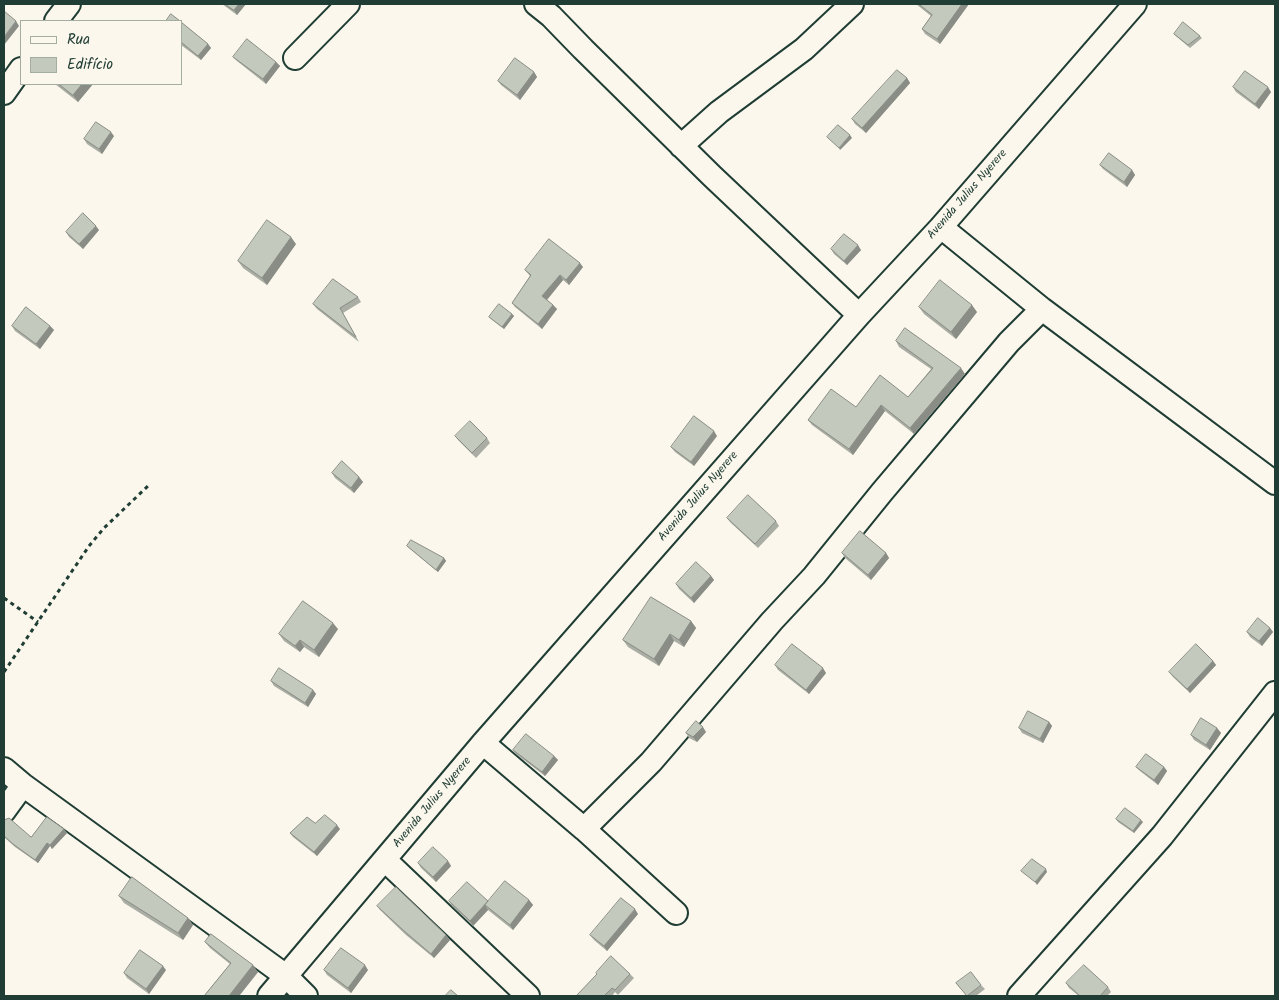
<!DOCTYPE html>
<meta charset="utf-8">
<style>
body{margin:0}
#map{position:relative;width:1279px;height:1000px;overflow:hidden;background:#fbf7ec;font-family:Kalam,sans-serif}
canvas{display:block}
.frame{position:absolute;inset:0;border:5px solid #1f3d34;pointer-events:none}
.legend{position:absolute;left:20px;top:20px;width:162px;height:65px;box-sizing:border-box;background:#fbf7ec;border:1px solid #a3ada2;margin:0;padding:6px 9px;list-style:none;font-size:15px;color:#1f3d34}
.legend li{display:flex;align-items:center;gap:10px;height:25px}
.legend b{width:25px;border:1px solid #a3ada2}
</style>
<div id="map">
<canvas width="1279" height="1000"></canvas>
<div class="frame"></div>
<ul class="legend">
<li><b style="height:6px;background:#fbf7ec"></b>Rua</li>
<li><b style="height:14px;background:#c4c9be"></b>Edifício</li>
</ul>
</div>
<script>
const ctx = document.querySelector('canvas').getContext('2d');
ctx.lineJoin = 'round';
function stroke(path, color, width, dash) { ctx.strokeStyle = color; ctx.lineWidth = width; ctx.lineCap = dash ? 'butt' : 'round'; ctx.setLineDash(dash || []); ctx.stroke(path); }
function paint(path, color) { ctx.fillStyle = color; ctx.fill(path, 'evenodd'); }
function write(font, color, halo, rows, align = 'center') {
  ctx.font = font + ' Kalam,sans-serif'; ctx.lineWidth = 5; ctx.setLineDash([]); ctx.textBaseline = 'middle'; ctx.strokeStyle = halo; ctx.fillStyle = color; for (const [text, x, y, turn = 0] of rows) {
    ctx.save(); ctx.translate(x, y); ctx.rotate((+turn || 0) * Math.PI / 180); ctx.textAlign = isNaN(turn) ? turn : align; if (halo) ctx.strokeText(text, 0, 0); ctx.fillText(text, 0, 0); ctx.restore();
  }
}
const minor = new Path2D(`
 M536,4L551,16L583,49L712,176L859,315
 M56,21L69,4
 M295,58L348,4
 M4,93L21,69
 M681,146L719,112L804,49L852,4
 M941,227L1042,309L1275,483
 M483,743L584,829L651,762L772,621L814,576L882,492L1009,342L1042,309
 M4,769L23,785L286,976L306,996
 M4,811L23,785
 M584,829L676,913
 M385,860L528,996
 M269,996L483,743L859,315L941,227L1135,4
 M1019,996L1162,836L1275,693`);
stroke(minor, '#1f3d34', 26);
stroke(new Path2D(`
 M4,598L38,622
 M4,672L89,546L104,528L148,486`), '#1f3d34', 3, [4, 4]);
stroke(minor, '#fbf7ec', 22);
paint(new Path2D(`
 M222,4H246L237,15Z
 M916,4H969L940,44L925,34L922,29L931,16Z
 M181,22L208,44L211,48L201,60L181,45Z
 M1174,34L1200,36L1202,38L1190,48L1176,36Z
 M233,57L276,62L280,66L266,84L237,61Z
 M534,72L537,77L520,100L501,85L498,81Z
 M907,78L910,83L866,133L855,124L852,119Z
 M55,84H93L78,102Z
 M1233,87L1271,92L1259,109L1236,92Z
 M114,136L102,154L87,144L84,139Z
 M1100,165L1132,170L1135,175L1127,187L1103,169Z
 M99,230L83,249L69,237L66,232Z
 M296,244L267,285L243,268L238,261Z
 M831,249L861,250L847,265L834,254Z
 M583,267L569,285L563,280L547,300L553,305L557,309L542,329L515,307L512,303L530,276L525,270Z
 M358,297L361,302L343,313L359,342L317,309L313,304Z
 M919,307L977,312L956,339L924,314Z
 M512,314L514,316L504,329L491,319L489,317Z
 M12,326H50L54,330L40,349L15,331Z
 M896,341L965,374L914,434L885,411L853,455L812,425L808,420L856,407L908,397L931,369L899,347Z
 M455,436L487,438L490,443L476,458L458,440Z
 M717,436L694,466L675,452L671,447Z
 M332,473L359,477L363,482L354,493L335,478Z
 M727,518L776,521L779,526L758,548L730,522Z
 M407,546L444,558L446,561L438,572L409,548Z
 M842,553H886L889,558L871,580L845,558Z
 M711,576L714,580L694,603L679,589L676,584Z
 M691,621L696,628L684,647L674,641L659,666L628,647L623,640Z
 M1270,628L1273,632L1262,646L1250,637L1247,632Z
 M338,629L319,657L304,647L300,652L284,641L279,634Z
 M1213,661L1216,665L1190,693L1173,677L1169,672Z
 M775,665L826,673L809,694L778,670Z
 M271,681L313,690L316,694L308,707L274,686Z
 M1049,722L1052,726L1043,743L1022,733L1019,728Z
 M1217,728L1221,733L1210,750L1194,740L1191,735Z
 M706,732L697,742L689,738L686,733Z
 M513,750L554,756L558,760L545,776L516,754Z
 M1136,767H1164L1167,771L1158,785L1140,771Z
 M1116,819L1143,822L1134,833L1118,822Z
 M4,820L31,837L64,829L67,833L52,849L50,846L38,863L15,847L4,837Z
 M315,823L340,829L317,856L293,837L290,833Z
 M448,861L451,866L436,882L421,868L418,863Z
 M119,896L188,918L193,925L183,940L124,903Z
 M529,900L533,905L513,930L488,910L473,926L452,906L449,901Z
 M377,906L446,935L450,940L434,958L406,935L380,910Z
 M638,914L607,951L594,940L590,935Z
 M205,942L258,972L239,996H204L230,964L210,948Z
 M166,970L149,994L127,978L124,973Z
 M324,970H368L351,993L327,975Z
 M630,974L634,978L618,995L615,992L612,996H576Z
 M956,983L981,985L985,989L976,996H967Z
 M1066,983L1108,987L1111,992L1107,996H1079L1069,988Z`), '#a9ada3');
paint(new Path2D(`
 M239,4H246L237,15L234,10Z
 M962,4H969L940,44L937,39Z
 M16,21L19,26L4,45V37Z
 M208,44L211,48L201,60L198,56Z
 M276,62L280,66L266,84L263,79Z
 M534,72L537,77L520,100L517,95Z
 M907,78L910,83L866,133L862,128Z
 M82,84H93L78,102L73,95Z
 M1268,87L1271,92L1259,109L1255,104Z
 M111,132L114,136L102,154L99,149Z
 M850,135L852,138L840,150L839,148Z
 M1132,170L1135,175L1127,187L1124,182Z
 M96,226L99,230L83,249L79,244Z
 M291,237L296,244L267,285L262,278Z
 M858,245L861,250L847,265L844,261Z
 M580,263L583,267L569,285L566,280Z
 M560,275L563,280L546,301L542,296Z
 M553,305L557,309L542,329L538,324Z
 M972,305L977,312L956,339L951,332Z
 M512,314L514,316L504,329L502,327Z
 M50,326L54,330L40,349L36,344Z
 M961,368L965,374L914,434L910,428Z
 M881,405L885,411L853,455L849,449Z
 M714,431L717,436L694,466L691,462Z
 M359,477L363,482L354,493L351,488Z
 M886,553L889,558L871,580L868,575Z
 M444,558L446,561L438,572L436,570Z
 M711,576L714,580L694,603L691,598Z
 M691,621L696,628L684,647L679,640Z
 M333,623L338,629L319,657L314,650Z
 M1270,628L1273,632L1262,646L1259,641Z
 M670,634L674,641L659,666L654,659Z
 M300,640L304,647L300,652L295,646Z
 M1213,661L1216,665L1190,693L1187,689Z
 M823,668L826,673L809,694L806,690Z
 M313,690L316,694L308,707L305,703Z
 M1049,722L1052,726L1043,743L1040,739Z
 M703,727L706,732L697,742L693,737Z
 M1217,728L1221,733L1210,750L1206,745Z
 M554,756L558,760L545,776L542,772Z
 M1164,767L1167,771L1158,785L1154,780Z
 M1141,820L1143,822L1134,833L1133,831Z
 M337,825L340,829L317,856L314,852Z
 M64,829L67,833L52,849L50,845Z
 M47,843L50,846L38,863L35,860Z
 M448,861L451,866L436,882L433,877Z
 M1046,869L1047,872L1037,885L1035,882Z
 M529,900L533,905L513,930L510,925Z
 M488,901L485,905L488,910L473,926L470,921Z
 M635,909L638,914L607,951L604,946Z
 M188,918L193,925L183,940L178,933Z
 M446,935L450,940L434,958L431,954Z
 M253,965L258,972L239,996H229Z
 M365,965L368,970L351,993L348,988Z
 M163,966L166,970L149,994L146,989Z`), '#898d85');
const building = new Path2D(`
 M225,4H239L234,10Z
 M919,4H962L937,39L922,29L932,15Z
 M4,11L16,21L4,37Z
 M171,14L180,21H166Z
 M181,22L208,44L198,56L181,42Z
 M1183,22L1200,36L1188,45L1174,34Z
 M247,39L276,62L263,79L233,57Z
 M515,58L534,72L517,95L498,81Z
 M897,70L907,78L862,128L852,119Z
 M1245,71L1268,87L1255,104L1233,87Z
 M59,84H82L73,95Z
 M96,122L111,132L99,149L84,139Z
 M838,125L850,135L839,148L827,137Z
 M1109,153L1132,170L1124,182L1100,165Z
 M83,213L96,226L79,244L66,232Z
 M267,220L291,237L262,278L238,261Z
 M844,234L858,245L844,261L831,249Z
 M549,239L580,263L566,280L560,275L542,296L553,305L538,324L512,303L531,275L525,270Z
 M333,279L358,297L340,308L356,337L313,304Z
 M940,280L972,305L951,332L919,307Z
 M499,304L512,314L502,327L489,317Z
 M26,307L50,326L36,344L12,326Z
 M905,328L961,368L910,428L881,405L849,449L808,420L831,389L856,407L880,375L908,397L933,368L896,341Z
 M694,416L714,431L691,462L671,447Z
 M470,421L487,438L472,453L455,436Z
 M342,461L359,477L351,488L332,473Z
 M748,495L776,521L755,544L727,518Z
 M860,531L886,553L868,575L842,553Z
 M411,540L444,558L436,570L407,546Z
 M696,562L711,576L691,598L676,584Z
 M651,597L691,621L679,640L670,634L654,659L623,640Z
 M303,601L333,623L314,650L300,640L295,646L279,634Z
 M1258,618L1270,628L1259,641L1247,632Z
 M792,644L823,668L806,690L775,665Z
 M1196,644L1213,661L1187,689L1169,672Z
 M279,668L313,690L305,703L271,681Z
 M1028,711L1049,722L1040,739L1019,728Z
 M1201,718L1217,728L1206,745L1191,735Z
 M696,721L703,727L693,737L686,733Z
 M526,734L554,756L542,772L513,750Z
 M1146,754L1164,767L1154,780L1136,767Z
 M1125,808L1141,820L1133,831L1116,819Z
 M325,815L337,825L314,852L290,833L307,817L315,823Z
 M47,817L64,829L50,845L47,843L35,860L13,844L4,836V820L9,818L31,837Z
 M433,847L448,861L433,877L418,863Z
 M1032,859L1046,869L1035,882L1021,871Z
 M132,877L188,918L178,933L119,896Z
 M505,881L529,900L510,925L485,905Z
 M467,882L488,901L470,921L449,901Z
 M396,887L446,935L431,954L403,930L377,906Z
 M621,898L635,909L604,946L590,935Z
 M211,934L253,965L229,996H204L231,963L205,942Z
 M341,948L365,965L348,988L324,970Z
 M140,950L163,966L146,989L124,973Z
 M611,956L630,974L615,990L612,988L604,996H576L597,974L596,973Z
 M1084,965L1108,987L1100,996H1080L1066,983Z
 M971,972L981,985L967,996L956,983Z
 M451,990L458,996H445Z`);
paint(building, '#c4c9be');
stroke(building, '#898d85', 1);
write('12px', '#1f3d34', '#fbf7ec', [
 ["Avenida Julius Nyerere",968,195,-49],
 ["Avenida Julius Nyerere",699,497,-49],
 ["Avenida Julius Nyerere",433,803,-50]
]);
</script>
